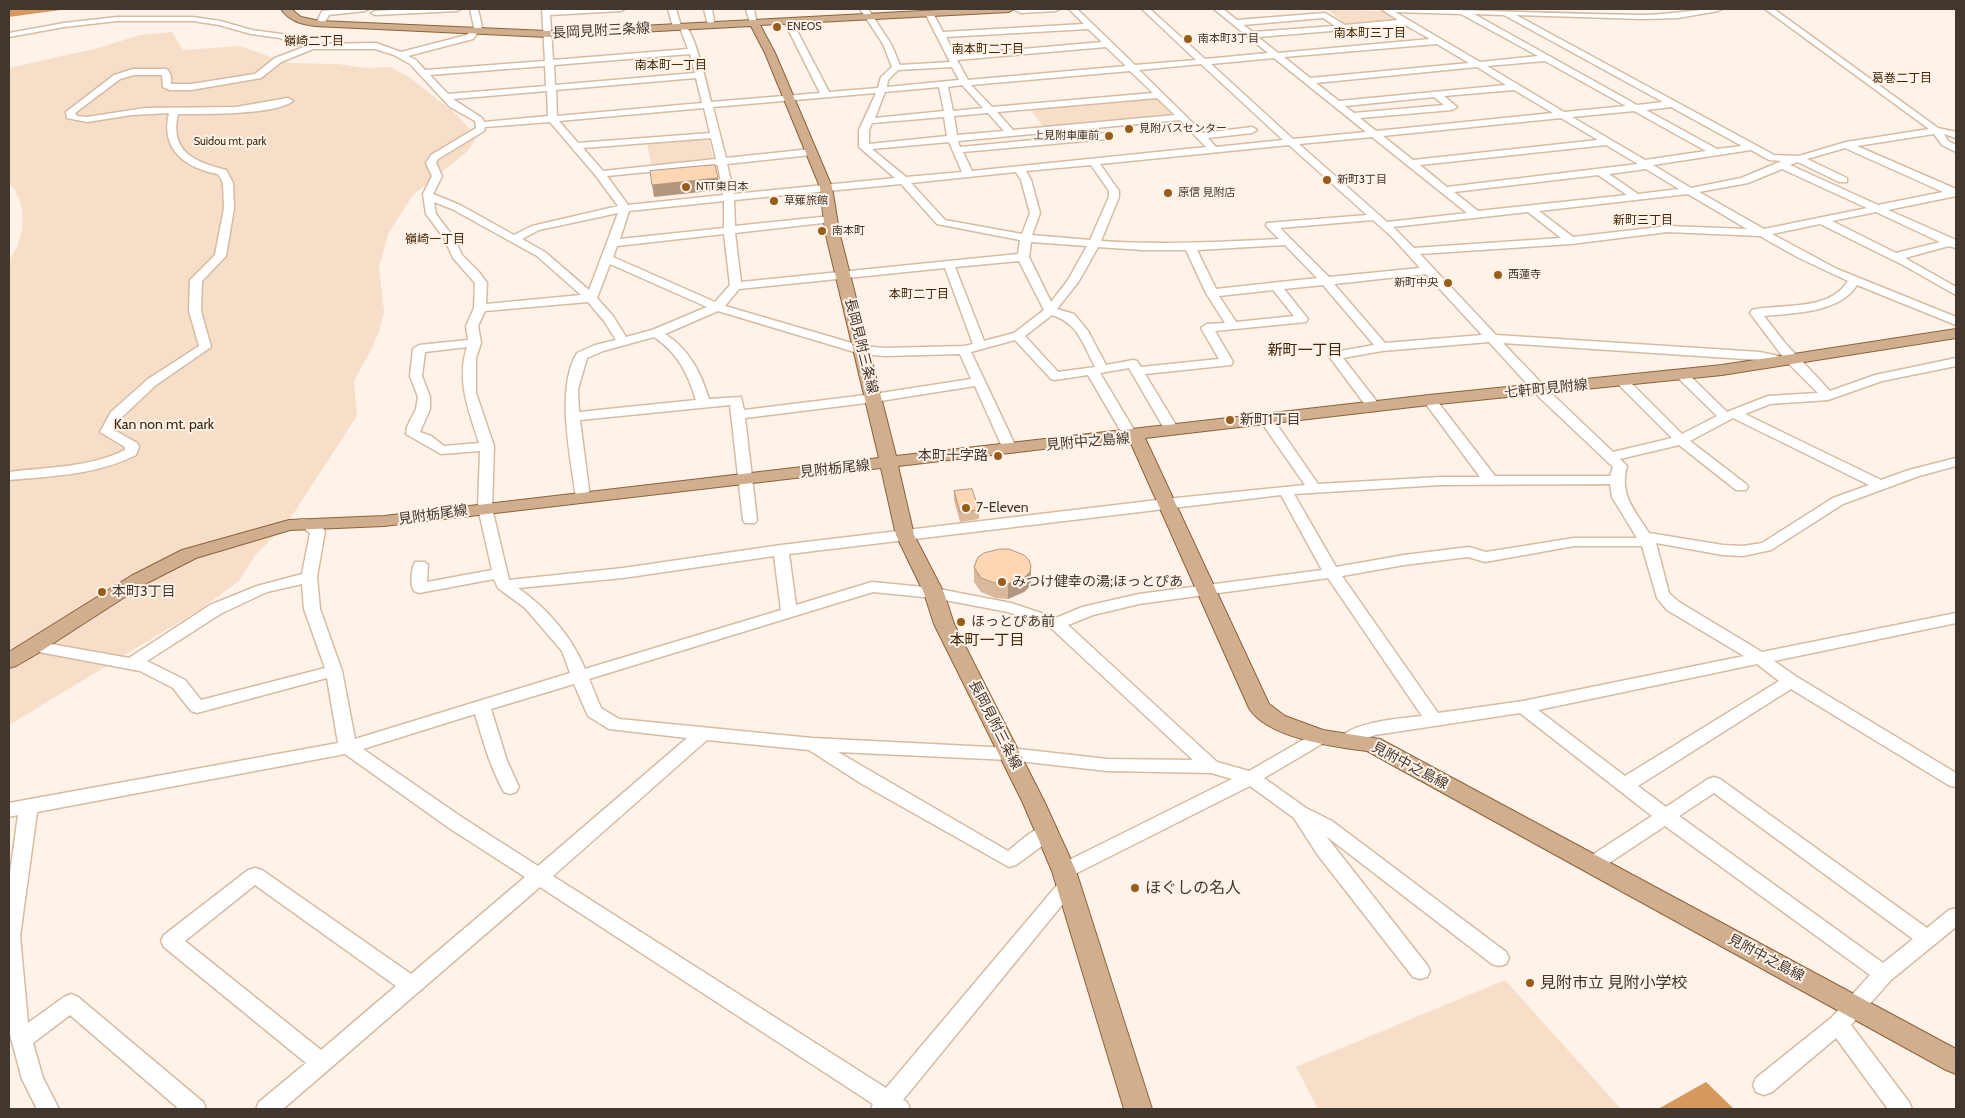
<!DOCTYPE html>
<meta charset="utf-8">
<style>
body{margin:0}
#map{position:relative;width:1965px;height:1118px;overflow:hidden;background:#fff3e9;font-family:Cabin,sans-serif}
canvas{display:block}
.frame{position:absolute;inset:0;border:10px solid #42372e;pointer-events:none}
</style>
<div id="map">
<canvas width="1965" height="1118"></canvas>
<div class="frame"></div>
</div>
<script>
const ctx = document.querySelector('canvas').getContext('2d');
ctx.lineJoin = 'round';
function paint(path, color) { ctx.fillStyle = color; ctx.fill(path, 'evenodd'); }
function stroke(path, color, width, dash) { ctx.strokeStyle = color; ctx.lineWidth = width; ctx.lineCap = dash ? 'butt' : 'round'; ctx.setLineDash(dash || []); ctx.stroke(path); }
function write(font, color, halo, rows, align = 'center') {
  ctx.font = font + ' Cabin,"Noto Sans JP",sans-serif'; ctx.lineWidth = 4; ctx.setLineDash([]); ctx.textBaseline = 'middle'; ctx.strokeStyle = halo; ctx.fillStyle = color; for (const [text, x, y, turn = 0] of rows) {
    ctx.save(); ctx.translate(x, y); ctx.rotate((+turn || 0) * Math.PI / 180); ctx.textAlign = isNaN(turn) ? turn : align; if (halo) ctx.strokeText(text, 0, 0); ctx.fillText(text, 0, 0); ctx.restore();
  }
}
paint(new Path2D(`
 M1328,10L1383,11L1397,21L1347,25Z
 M172,32L183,50L240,46L288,63L338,64L366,68L390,67L409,77L456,114L477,137L468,151L413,195L388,234L379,268L384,311L380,329L371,350L354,381L357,416L286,525L256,554L239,581L201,609L9,725V260C25,241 29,201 9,184V68L98,48L140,35Z
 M1155,96L1173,116L1044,128L1029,108Z
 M709,137L713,158L711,160L651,166L647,142Z
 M1505,980L1621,1109H1318L1296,1067Z`), '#f6dec9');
paint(new Path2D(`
 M9,9H68L9,17Z
 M1706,1082L1734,1109H1658Z`), '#d5985d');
const minor = new Path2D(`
 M344,9H369L365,11L329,15L323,26L316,24L322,11Z
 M414,9H461L457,11L375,15L371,13L375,11Z
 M470,9H478L482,27L473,39L408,56L416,60L425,70L545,61L542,9H550V10L625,9L621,11L550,15L553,60L688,49L680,28L677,29L673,27L668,9H676L681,26L684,25C694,29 708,89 711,102L820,93L784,21L788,19L792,21L829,92L878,88L881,77L892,67L883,44L860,9H868L891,44L900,65L950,62L925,13L929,11L933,13L943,32L1084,24L1069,9H1077L1135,65L1196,60L1142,9H1150L1205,59L1268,53L1214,9H1223L1237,20L1325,13L1345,25L1398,20L1381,9C1468,9 1555,14 1642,15C1669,15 1695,9 1722,9L1718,11L1678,18L1642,19L1516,15L1774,155L1799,156L1846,142L1929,129L1765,9H1774L1938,128L1956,132V138L1944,134L1948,141L1956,145V152L1942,145L1934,134L1857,146L1956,189V196L1888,210L1956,240V248L1949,246L1905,258L1956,287V295L1903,265L1820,224L1772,234L1837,269L1956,317V325L1857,285C1840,313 1793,313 1764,316L1785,343L1830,391L1875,375L1956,358V366L1882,381L1828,400L1770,404L1745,414L1881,480L1909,470L1956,458V466L1919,476L1843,504L1771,550L1743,556L1723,555L1656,543L1669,593L1679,602L1762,652L1956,613V623L1774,661L1797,677L1956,773V787L1950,786L1791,689L1638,786L1666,807L1708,779L1714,777L1720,779L1927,928L1949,910L1956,908V927L1891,980L1851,1025L1909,1102L1912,1109H1888L1836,1038L1772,1092L1764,1095L1756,1092L1753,1085L1756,1078L1831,1018L1870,975L1665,826L1600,869L1593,871L1586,869L1584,864L1586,859L1652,816L1520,713L1375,735L1349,745L1343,743L1340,739C1350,722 1403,718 1422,716L1328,578L1139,604L1093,615L1068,625L1217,762L1249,771L1315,733L1321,731L1327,733L1330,737L1327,741L1264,778L1306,808L1332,821L1506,952L1509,958L1506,964L1499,966L1492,964L1326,836L1427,965L1430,971L1427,977L1420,979L1413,977L1317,854L1294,818L1250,786L1069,877L1075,879L1078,884L1075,889L903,1100L907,1102L910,1109H871L873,1104L540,887L283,1109H256L259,1102L306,1063L164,947L161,941L164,935L248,870L255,868L262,870L411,974L525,877L449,828L345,754L37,812L20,936L28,1023L64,997L71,994L78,997L203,1102L206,1109H179L70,1015L33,1043L43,1078L59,1109H37L22,1079L9,1031V881L18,815L9,817V803L338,743L327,678L197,713L191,711L173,688L140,671L34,651L28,650L26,646L28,642L34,641L129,658L210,605L257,586L302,574L310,533L297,523L299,520C308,518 320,524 325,531L317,577L320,609L342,671L355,739L570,673L562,651L525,608L498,588L494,579L419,593L414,591C410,585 411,569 415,562H425L428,565L427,582L492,570L478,508L480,451L441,454L406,434L407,427L416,409L418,397L410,376L413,349L419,345L468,340L466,326L474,308L475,283L453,258L444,238L426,214L423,194L432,176L426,163L431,155L476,128L475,121L450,107L410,64L394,55L375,49H313L281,62L261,78L191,90H170L163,87L162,75H134L120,79L75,113L77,116L87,117L145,108L236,107L288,98L293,101C276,115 201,114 178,114C169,152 195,162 226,170L233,183L234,208L226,256L202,281L201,311L211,347L156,385L122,417L114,430L137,443L139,446L136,455C96,475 52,476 9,480V472C48,467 88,468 125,450V447L100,432L111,412L148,379L199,346L189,311L190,280L215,255L224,208L223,183L218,174C186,168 160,150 169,113L132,115L87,122L67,118L66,112L114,75L133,69H165L168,70L171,76V84H191L255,74L275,58L304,47L280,38L251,34L219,25L193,21H117L64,27L9,37V33L64,23L117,17H193L220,21L252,30L281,34L313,44L376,43L401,52L467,35L474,27ZM1395,12L1461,14L1538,56L1480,62ZM1474,14L1504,15L1663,102L1637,105ZM1323,18L1335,26L1253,32L1243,25ZM1405,25L1430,39L1278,53L1258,37ZM1088,29L1102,42L955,55L946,37ZM1437,44L1469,63L1310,78L1284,57ZM1106,47L1126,66L968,80L957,60ZM690,54L695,73L555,85L554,65ZM1274,58L1366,132L1293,139L1211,64ZM1545,61L1626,106L1564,112L1487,66ZM1201,64L1283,140L1216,147L1208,138L1252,133L1257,130L1252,127L1203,133L1139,70ZM545,66L546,86L448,94L430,75ZM952,67L959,80L887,87L888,80L898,70ZM1477,67L1506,85L1339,101L1316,83ZM1130,71L1153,93L992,107L971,85ZM696,78L702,103L557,116L556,90ZM962,85L983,108L953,111L948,87ZM939,87L944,111L875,118L885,92ZM1514,90L1553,113L1376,131L1360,118L1452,110L1457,107L1444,96ZM547,91L548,116L484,122L482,118L453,99ZM876,93L859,130V147L895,178L734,194L727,164L811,155L816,152L811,149L726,158L713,107ZM1434,97L1444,105L1354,113L1345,106ZM1157,98L1175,115L1013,130L997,112ZM1671,107L1742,146L1717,149L1646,110ZM704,108L710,133L578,143L559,121ZM1634,111L1706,151L1645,160L1572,117ZM988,113L1004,131L957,135L954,116ZM944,117L947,136L869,144V130L872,123ZM1561,118L1598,140L1413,160L1383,136ZM1180,120L1206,147L972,171L963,152L1107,139L1112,136L1107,133L960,147L958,141ZM550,122L596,176L618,206L532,226L514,235L460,205L433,194L442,176L436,163L438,159L484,131L485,127ZM1372,137L1467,213L1387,222L1299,144ZM711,138L716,159L603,171L583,148ZM949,142L962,172L906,177L872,149ZM1289,145L1367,215L1267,223L1266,225L1267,227L1279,239C1219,242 1161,245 1101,241L1119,197V191L1100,164ZM1606,145L1638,164L1447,187L1420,165ZM1845,148L1943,192L1878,205L1790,165L1798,162L1839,182H1847V178L1807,159ZM1751,150L1769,160L1782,161L1741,178L1691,188L1653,165ZM718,165L723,195L628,205L607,176ZM1091,165L1109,191V197L1090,240L1032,235L1040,213L1031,180L1026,171ZM1646,169L1679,189L1638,194L1609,174ZM1782,169L1867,208L1764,229L1699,192L1748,183ZM1016,172L1021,180L1030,213L1022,234L945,220L911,183ZM1598,175L1627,195L1478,211L1454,192ZM901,184L937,224L1020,240L1018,254L741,282L735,233L831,222L836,219L831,216L735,226L734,200ZM1688,194L1747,229L1668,226L1573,237L1539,211ZM724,201V228L620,239L629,211ZM434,202L452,209L537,256L581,295L486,304L487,283L479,272L462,255L454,238L436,214ZM1528,212L1561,238L1414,248L1393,227ZM1876,212L1940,242L1896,253L1832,221ZM618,213L589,290L545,252L522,239L539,230ZM1373,220L1393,238L1420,268L1329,277L1280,228ZM1668,232L1760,236L1797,257L1848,281C1829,312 1782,303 1752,310L1750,313L1783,357L1760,352L1496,335L1420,254L1571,244ZM724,234L730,285L715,302L613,257L617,246ZM1031,242L1087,246L1068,280L1051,302L1029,257ZM1285,245L1317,278L1216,289L1197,250ZM1098,247L1142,250H1186L1206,293L1225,323L1207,324L1201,328L1219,359L1141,367L1137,361L1133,360L1106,365L1088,331L1074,314L1057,309L1079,281ZM1019,261L1044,310L1014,333L984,341L955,267ZM610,264L707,307L652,330L626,337L613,316L597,298ZM945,268L973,344L964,346L885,348L862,346L725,306L739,289ZM1426,274L1482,335L1385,343L1334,284ZM1323,285L1374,345L1335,352L1329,356L1369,410L1374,411L1381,407L1343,358L1382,351L1489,342L1540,398L1613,467L1610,476H1495L1434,397L1429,396L1423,400L1480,477H1440L1318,484L1271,416L1266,415L1259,419L1305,485L1166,499L781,545L623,568L509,580L492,508L494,446L476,393V358L481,343L478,326L485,311L588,302L604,321L616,340L595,345L577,353C555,389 571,458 576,498L578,501H588L590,498L580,420L730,405L743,520L745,523H755L757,520L745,418L874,402L975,386L1003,449L1005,452H1015L1017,449L971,352L1015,340L1051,379L1055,380L1088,375L1123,435L1130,439L1137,435L1100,373L1129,368L1165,430L1172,434L1179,430L1145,374L1231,365L1233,362L1215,331L1306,322L1308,319L1284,289ZM1273,290L1294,316L1236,322L1219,296ZM718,311L861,354L885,356L960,354L971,379L874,394L744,410L741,397L709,399C701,373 689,349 665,334ZM1052,315C1078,323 1083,344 1095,367L1058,372L1025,336ZM654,337C678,353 688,374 696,400L579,412L578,389L587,358L603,351ZM1503,343L1760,360L1789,364L1818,393L1768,396L1727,412L1685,371H1677L1675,374L1677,377L1717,416L1682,434L1626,378H1618L1616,381L1618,384L1672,438L1613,452L1550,392ZM467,347C456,380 469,411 479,443L444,446L431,436L420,432L430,409V397L422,376L425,352ZM1733,418L1869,485L1833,498L1762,543L1743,546L1723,545L1649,533C1634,509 1619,495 1627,466L1620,459L1679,445L1736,490H1746L1748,487L1746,484L1690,441ZM1610,484L1612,497L1637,538H1574L1486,552L1469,547L1404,555L1336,567L1294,494L1440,485ZM1281,495L1322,570L1139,594L1082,607L1056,618L1011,603L934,588L872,582L796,605L789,554ZM1574,546H1642L1657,598L1667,610L1744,656L1523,701L1438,713L1342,576L1404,565L1468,557L1485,562ZM774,556L781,610L585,669C572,637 547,608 518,588L623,578ZM302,584L304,609L325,668L201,700L185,680L147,661L222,613L267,592ZM873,592L934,598L1008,612L1051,628L1193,760L1107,759L1010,748L812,738L619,719L601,708L589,679ZM1757,664L1779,681L1625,776L1538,710ZM574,684L588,716L609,729L687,738L538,866L463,818L363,749L475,714C483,741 490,767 504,792L510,794L516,792L519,787L507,761L491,709ZM707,740L809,750L862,784L1009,867L1016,865L1054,837L1056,832L1054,827C1038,822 1020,842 1008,851L838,752L1010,760L1107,771L1211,773L1232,779L1057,866L1054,871L1057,876L1063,878L886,1088L553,876ZM1714,793L1913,939L1883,963L1679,816ZM255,885L396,986L321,1050L185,941Z
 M704,9H712L715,27L708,25Z
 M746,9H754L757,25L750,23Z
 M1013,9H1060L1056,11L1021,13Z`);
const major = new Path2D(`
 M281,9H291L301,17L320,21L547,31L959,9H1014L1009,12L760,25L775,53L832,187L839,231L896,456L1429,395L1722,365L1956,329V338L1722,375L1429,405L1145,438L1269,704L1285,716L1323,730L1380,739L1956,1049V1074L1946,1070L1367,751C1335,747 1267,738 1249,708L1129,439L898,466L914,535L944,593L954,624L1045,803L1076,871L1152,1109H1124L1052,871L1023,803L934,624L924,593L896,535L881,468L384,526L290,530L196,558L145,584L35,655L16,666L9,668V652L131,576L182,550L289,520L384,516L879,458L825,231L820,187L765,53L751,26L547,37L315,26C301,24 289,21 281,9Z`);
stroke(minor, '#d6bba3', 3);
stroke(major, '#8b623b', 2);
paint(minor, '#fff');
paint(major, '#d1af8e');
paint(new Path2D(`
 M954,491L979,510V519L960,522L954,500Z
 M1031,566V581L1029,587L1024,592L1008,599L995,598L981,592L974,582V567Z`), '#dab89b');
paint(new Path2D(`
 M718,178L720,190L654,197L652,185Z
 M1031,566V581L1029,587L1024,592L1008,599V584Z`), '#b2967e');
const building = new Path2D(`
 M715,165L718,178L652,185L650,171Z
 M972,489L979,510L960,512L954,491Z
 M1000,549H1009L1024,555L1029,560L1031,566L1030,572L1025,577L1008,584L995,583L981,578L974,567L978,557L984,553Z`);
paint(building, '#fed6b4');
stroke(building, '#b2967e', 1);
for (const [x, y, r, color] of [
 [777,27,5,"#975d1b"],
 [1188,39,5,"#975d1b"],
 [1129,129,5,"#975d1b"],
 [1109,136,5,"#975d1b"],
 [1327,180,5,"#975d1b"],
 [686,187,5,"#975d1b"],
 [1168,193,5,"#975d1b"],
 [774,201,5,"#975d1b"],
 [822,231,5,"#975d1b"],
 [1498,275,5,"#975d1b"],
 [1448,283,5,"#975d1b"],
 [1230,420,5,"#975d1b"],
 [998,456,5,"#975d1b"],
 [966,508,5,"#975d1b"],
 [1002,582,5,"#975d1b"],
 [102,592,5,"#975d1b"],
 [961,622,5,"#975d1b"],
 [1135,888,5,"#975d1b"],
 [1530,983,5,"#975d1b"]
]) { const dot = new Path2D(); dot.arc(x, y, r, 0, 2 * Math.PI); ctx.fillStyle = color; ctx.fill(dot); stroke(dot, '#fff3e9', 2); }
write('11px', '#42372e', '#fff3e9', [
 ["ENEOS",787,27],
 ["南本町3丁目",1198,39],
 ["見附バスセンター",1139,129],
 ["上見附車庫前",1099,136,"right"],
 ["新町3丁目",1337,180],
 ["NTT東日本",696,187],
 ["原信 見附店",1178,193],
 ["草薙旅館",784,201],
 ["南本町",832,231],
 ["西蓮寺",1508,275],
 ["新町中央",1438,283,"right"]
], 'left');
write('11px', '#3e250a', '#fff3e9', [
 ["Suidou mt. park",230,142]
]);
write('12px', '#402405', '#fff3e9', [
 ["南本町三丁目",1370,33],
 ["嶺崎二丁目",314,41],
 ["南本町二丁目",988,49],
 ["南本町一丁目",671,65],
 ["葛巻二丁目",1902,78],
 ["新町三丁目",1643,220],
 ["嶺崎一丁目",435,239],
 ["本町二丁目",919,294]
]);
write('14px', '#42372e', '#fff3e9', [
 ["長岡見附三条線",601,31,-3],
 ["長岡見附三条線",861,346,76],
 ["七軒町見附線",1546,389,-6],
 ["見附中之島線",1088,442,-5],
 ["見附栃尾線",835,469,-6],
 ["見附栃尾線",433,515,-8],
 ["長岡見附三条線",995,725,63],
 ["見附中之島線",1410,766,28],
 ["見附中之島線",1766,958,28]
]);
write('14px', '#42372e', '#fff3e9', [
 ["新町1丁目",1240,420],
 ["本町十字路",988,456,"right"],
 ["7-Eleven",976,508],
 ["みつけ健幸の湯;ほっとぴあ",1012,582],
 ["本町3丁目",112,592],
 ["ほっとぴあ前",971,622]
], 'left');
write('14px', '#3e250a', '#fff3e9', [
 ["Kan non mt. park",164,425]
]);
write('15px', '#402405', '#fff3e9', [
 ["新町一丁目",1305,351],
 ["本町一丁目",987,641]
]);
write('16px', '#42372e', '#fff3e9', [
 ["ほぐしの名人",1145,888],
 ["見附市立 見附小学校",1540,983]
], 'left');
</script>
